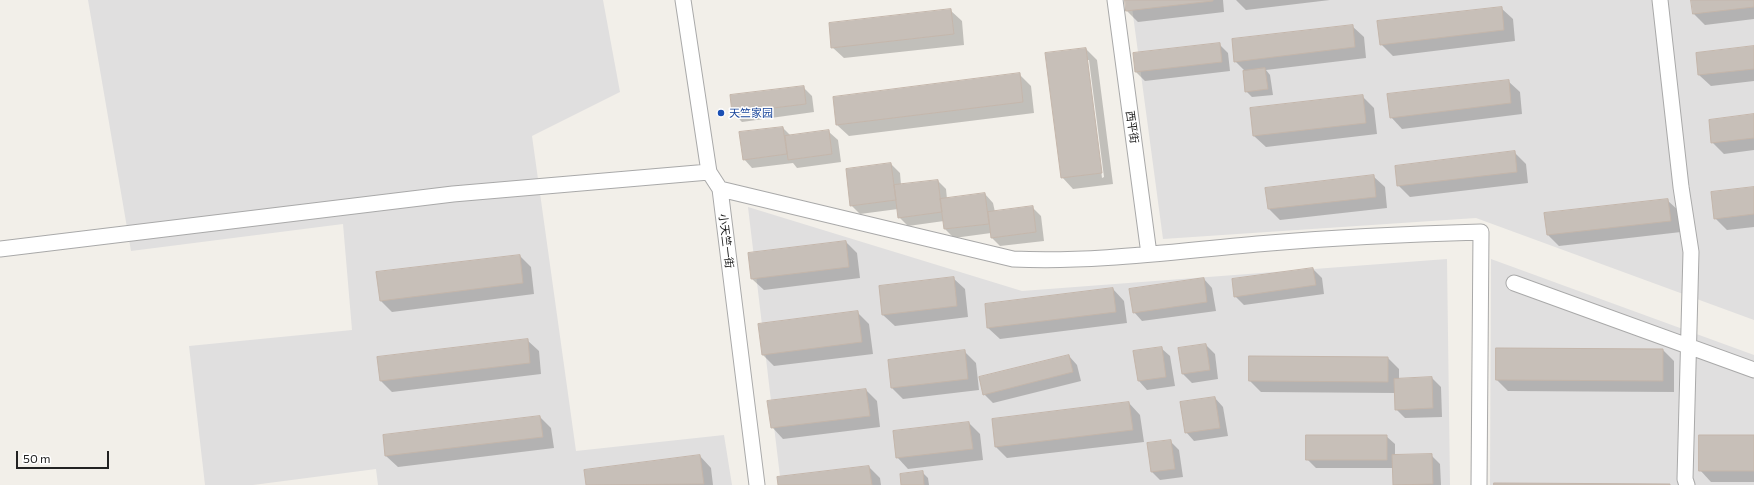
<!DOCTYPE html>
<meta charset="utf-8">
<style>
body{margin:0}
#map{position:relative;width:1754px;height:485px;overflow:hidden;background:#f2efe9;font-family:Commissioner,sans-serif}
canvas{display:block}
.scale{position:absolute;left:16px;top:451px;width:93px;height:18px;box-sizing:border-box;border:2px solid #222;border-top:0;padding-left:5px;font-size:12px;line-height:14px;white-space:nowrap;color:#222;-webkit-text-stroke:3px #fff;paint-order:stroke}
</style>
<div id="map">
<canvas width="1754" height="485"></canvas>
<div class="scale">50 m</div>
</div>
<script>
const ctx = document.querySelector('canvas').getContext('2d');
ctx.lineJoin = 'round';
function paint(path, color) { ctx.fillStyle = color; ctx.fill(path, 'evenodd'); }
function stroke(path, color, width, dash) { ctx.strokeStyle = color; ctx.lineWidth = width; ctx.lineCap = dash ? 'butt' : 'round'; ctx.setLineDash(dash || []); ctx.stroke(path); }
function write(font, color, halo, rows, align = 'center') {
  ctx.font = font + ' Commissioner,"Noto Sans SC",sans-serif'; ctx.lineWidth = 3; ctx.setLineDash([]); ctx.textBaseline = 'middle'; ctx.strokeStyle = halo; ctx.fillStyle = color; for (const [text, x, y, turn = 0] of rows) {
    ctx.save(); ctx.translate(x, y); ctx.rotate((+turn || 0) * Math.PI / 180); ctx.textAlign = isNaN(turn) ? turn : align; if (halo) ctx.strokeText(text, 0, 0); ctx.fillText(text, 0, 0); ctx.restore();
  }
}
paint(new Path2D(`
 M88,0H603L620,92L532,136L576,451L724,435L732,485H378L376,469L253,485H205L189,346L352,330L343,224L131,251Z
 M1131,0H1754V320L1476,218L1163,239Z
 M748,207L1022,291L1447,259L1450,485H781Z
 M1491,259L1754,355V485H1490Z`), '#e0dfdf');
paint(new Path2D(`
 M1126,0H1223L1224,12L1138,22L1127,11Z
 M1236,0H1330L1246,10Z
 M1692,0H1754V19L1705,25L1694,14Z
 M1501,8L1513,19L1515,41L1393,56L1381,44Z
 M950,10L962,21L964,45L844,58L832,47Z
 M1352,26L1364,37L1366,58L1266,70L1270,75L1273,95L1252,97L1246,91V72L1235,61Z
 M1219,44L1228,53L1230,71L1145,81L1136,72Z
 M1754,47V81L1711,86L1699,75L1697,53Z
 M1086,49L1097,60L1113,184L1073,189L1062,177ZM1087,60H1089L1104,177L1102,178Z
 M1019,74L1031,86L1034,113L849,136L837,125Z
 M1508,81L1520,92L1522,114L1402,129L1391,117Z
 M803,87L812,96L814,112L742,122L733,113L731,96Z
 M1362,96L1374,108L1377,134L1266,147L1254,136Z
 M1754,115V150L1724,154L1712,142Z
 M783,128L791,136L829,132L838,140L841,162L797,168L793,163L752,168L744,159Z
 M1515,153L1526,164L1528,183L1410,197L1398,185Z
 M891,164L900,173L901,185L938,181L946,189L947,199L985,194L993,203L995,212L1032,207L1041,216L1044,241L1000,246L992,238L991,233L954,238L945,229L944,221L908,226L899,217L898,209L860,214L851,205Z
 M1373,176L1385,187L1387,208L1280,220L1269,209Z
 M1754,188V227L1727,230L1715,218Z
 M1667,200L1679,211L1681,232L1559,246L1548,235Z
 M846,242L857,253L860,278L764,290L752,279L749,254Z
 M520,256L531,267L534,294L392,312L381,301Z
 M1313,269L1322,278L1324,294L1244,305L1235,296Z
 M953,278L965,289L968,317L895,326L883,315Z
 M1204,279L1212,288L1216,311L1142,321L1134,312Z
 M1113,289L1124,301L1127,323L1000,339L988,328Z
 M858,313L869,324L873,354L774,366L762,354Z
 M527,340L539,351L541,374L392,392L381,381L378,358Z
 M1206,345L1215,354L1218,379L1192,383L1183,374L1179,349Z
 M1161,348L1170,356L1175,386L1147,390L1139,381L1134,352Z
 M1663,350L1674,361V392L1508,391L1497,380Z
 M964,351L976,363L979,390L903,399L892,388Z
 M1069,356L1077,365L1081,381L993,403L984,394Z
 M1388,358L1399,369V380L1432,378L1441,387L1442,417L1405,418L1396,409L1395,393L1261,392L1250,381Z
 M866,390L877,401L880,427L783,439L772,427Z
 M1215,398L1223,407L1228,436L1194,441L1186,432Z
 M1129,403L1140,415L1144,442L1007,458L996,447L993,420Z
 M540,417L551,428L554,448L398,467L386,456Z
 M969,423L980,434L983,460L908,469L897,457Z
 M1386,436L1395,444V456L1431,455L1440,464L1441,485H1394V468H1316L1307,459Z
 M1754,436V482H1711L1700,470Z
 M1170,441L1179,450L1183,477L1160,480L1152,472Z
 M700,456L711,468L713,485H587L585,471Z
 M869,467L880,478L881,485H779Z
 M922,472L928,478L929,485H902Z`), '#0003');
const building = new Path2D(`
 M1125,0H1213V1L1126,11Z
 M1691,0H1754V7L1693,14Z
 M1502,7L1504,30L1380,45L1377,21Z
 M951,9L954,34L831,48L829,23Z
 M1353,25L1355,47L1234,62L1232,39Z
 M1220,43L1222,62L1135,72L1133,53Z
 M1754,46V69L1698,75L1696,53Z
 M1086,48L1102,173L1061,178L1045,53Z
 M1265,68L1268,89L1245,92L1243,71Z
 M1020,73L1023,102L836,125L833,97Z
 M1509,80L1511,103L1390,118L1387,94Z
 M804,86L806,104L732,113L730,95Z
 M1363,95L1366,123L1253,136L1250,108Z
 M1754,114V138L1711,143L1709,120Z
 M783,127L787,154L743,160L739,132Z
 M829,130L832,154L788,160L785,136Z
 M1515,151L1517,172L1397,186L1395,166Z
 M891,163L896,200L850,206L846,169Z
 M1374,175L1376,197L1268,209L1265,188Z
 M938,180L942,212L898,218L894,185Z
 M1754,187V214L1714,219L1711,192Z
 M985,193L989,224L944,229L940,199Z
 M1668,199L1671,221L1547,235L1544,213Z
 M1033,206L1036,232L991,238L988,212Z
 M846,241L849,267L751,279L748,253Z
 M520,255L523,283L380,301L376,272Z
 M1313,268L1316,285L1234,297L1232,279Z
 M954,277L957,306L882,315L879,286Z
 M1204,278L1207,302L1133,313L1129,289Z
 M1113,288L1116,312L987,328L985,304Z
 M858,311L862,342L762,355L758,324Z
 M528,339L530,363L380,381L377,357Z
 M1206,344L1210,370L1182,374L1178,348Z
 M1162,347L1166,377L1138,381L1133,351Z
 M1496,348L1663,349V381L1496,380Z
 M965,350L968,379L891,388L888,360Z
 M1069,355L1073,372L983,395L979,377Z
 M1249,356L1388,357V382L1249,381Z
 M1432,377L1433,408L1395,410L1394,379Z
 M866,389L870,416L771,428L767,401Z
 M1215,397L1220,428L1185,433L1180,402Z
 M1129,402L1133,430L995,447L992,419Z
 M540,416L543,437L385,456L383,435Z
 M969,422L973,449L896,458L893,431Z
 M1306,435H1387V460H1306Z
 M1699,435H1754V471H1699Z
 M1171,440L1175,469L1151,472L1147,443Z
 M1432,454L1433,484L1393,485L1392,455Z
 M700,455L704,484L586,485L584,470Z
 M869,466L872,485H778L777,477Z
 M923,471L924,485H901L900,474Z
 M1494,483L1670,484V485H1494Z`);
paint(building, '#c7bfb8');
stroke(building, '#c4b6ab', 1);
const minor = new Path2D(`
 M683,0L709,172L720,189L757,485
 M1115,0L1149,254
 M1660,0L1681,187L1691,252L1685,479L1687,485
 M720,189L1013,259C1098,263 1184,250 1270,243C1340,237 1411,234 1481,232L1479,485
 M0,249L453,194L709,172
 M1514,283L1754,370`);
stroke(minor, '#a9a9a9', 17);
stroke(minor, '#fff', 15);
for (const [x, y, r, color] of [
 [721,113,4,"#1a4fb4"]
]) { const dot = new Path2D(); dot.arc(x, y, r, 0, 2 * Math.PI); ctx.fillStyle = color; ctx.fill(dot); stroke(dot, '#fff', 1.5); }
write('11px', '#164399', '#fff', [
 ["天竺家园",729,113]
], 'left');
write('11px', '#222', '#fff', [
 ["西平街",1132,127,82],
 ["小天竺一街",726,241,83]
]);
</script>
